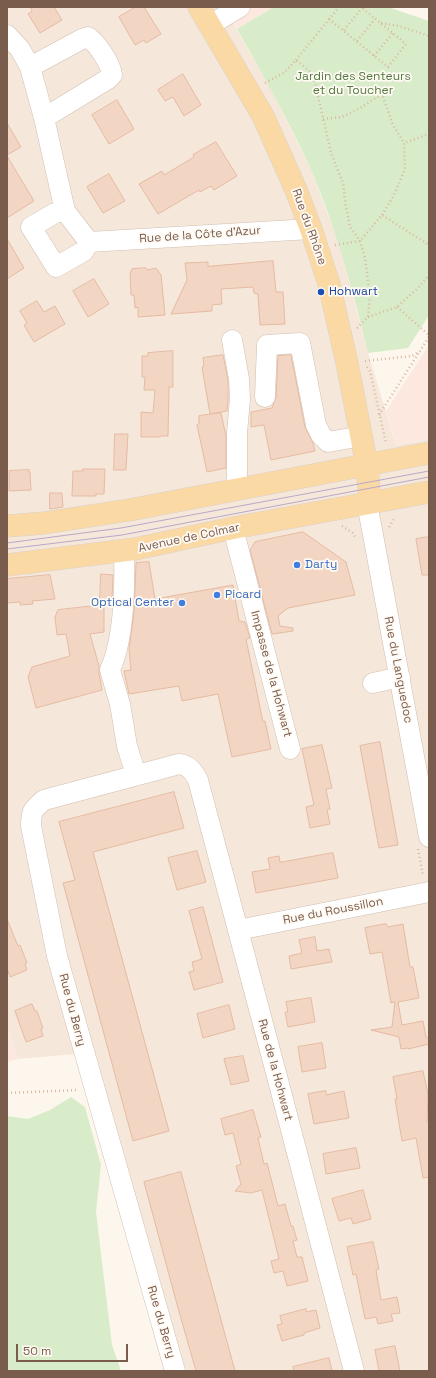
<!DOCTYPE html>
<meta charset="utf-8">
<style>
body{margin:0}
#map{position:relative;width:436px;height:1378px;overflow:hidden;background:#fdf6ec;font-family:"Space Grotesk",sans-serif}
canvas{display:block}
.frame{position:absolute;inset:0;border:8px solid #7a5c4d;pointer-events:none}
.scale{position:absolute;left:16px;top:1344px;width:112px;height:18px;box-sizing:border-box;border:2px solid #7a5c4d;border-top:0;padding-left:5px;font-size:12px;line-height:14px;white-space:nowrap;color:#7a5c4d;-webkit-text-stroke:3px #fffaf3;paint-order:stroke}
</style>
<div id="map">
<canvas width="436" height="1378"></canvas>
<div class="frame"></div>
<div class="scale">50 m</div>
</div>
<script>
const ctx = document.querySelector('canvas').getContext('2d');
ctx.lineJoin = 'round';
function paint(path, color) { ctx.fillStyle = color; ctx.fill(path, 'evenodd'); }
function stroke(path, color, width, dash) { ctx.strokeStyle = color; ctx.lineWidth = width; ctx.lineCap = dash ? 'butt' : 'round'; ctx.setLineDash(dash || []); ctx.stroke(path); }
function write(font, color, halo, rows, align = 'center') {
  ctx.font = font + ' "Space Grotesk",sans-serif'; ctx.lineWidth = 3.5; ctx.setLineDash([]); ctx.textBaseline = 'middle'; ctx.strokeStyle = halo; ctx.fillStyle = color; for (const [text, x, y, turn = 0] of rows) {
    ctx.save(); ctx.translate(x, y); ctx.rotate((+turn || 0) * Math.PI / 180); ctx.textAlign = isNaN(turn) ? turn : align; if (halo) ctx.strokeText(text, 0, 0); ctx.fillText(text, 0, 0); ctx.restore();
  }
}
paint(new Path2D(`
 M7,7H224L274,95L311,170L339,244L368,353L396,445L429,439V1371H164L76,1054L18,1059L7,1027Z`), '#f5e8da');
paint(new Path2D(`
 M224,7H274L237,29Z
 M429,345V439L396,445L386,411Z
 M7,1027L18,1059L7,1062Z`), '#fde8e0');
paint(new Path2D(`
 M274,7H388L429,21V315L408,348L368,353C353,291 336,228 311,170C289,121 263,75 237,29Z
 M71,1097L85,1107L101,1165L96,1212L112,1345L121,1371H7V1116L28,1119L50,1110Z`), '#d8ecc9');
const building = new Path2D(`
 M30,7H54L62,20L40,33L28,14L32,11Z
 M136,7H144L161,34L146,43L144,40L135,45L119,17Z
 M183,74L201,105L184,116L173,97L165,101L158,90Z
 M117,100L134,129L109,144L92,115Z
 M7,123L21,147L7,155Z
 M216,142L237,176L214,190L211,186L200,192L199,190L158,214L139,184L162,171L164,175L194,157L193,155Z
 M7,156L34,201L7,218Z
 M109,174L125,201L103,213L87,187Z
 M7,239L24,268L7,279Z
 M273,261L276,292H283L285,324L260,325L258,294L254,293L253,287L221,289L222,304L212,305V311L171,314L187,280L185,263L208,262V266Z
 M146,268L148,270L156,268L161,275L165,315L138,317V307L135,308L134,295H131L130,274L132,269Z
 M94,279L109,304L88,317L73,291Z
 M37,301L44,312L55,306L65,324L34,342L24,325L27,323L20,311Z
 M173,351V387H169L168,436H161L160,437H141V412L153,413L155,390H144L145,377H142V356H148V353Z
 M223,355L228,380V399L227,411L210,414L202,367L204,366L203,358Z
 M291,355L305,427L313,443L315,451L271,460L264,425L251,427V412L272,408L276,397L278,356Z
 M221,413L226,436V468L207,472L197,425L199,423V416Z
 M115,434H128L126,470H114Z
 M83,469H105L104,494H96V496H72L73,471H82Z
 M29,470V472H30L31,490L9,491V471Z
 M50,493H62L63,507L50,509Z
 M303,532L346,562L355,595L288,608L278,616L280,626L293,628V631L272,634L250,550L255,542Z
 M429,537V575H422L416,539Z
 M149,562L155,599L233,585L239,621L245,622L250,638L246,639L263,722L265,721L271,749L232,757L218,694L182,701L179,686L129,694L124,671L131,670L129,649L134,612L136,563Z
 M101,574L113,575L112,600L100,601Z
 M50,575L55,599L32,601L33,604L20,605V602L7,603V579Z
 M104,605V632L90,634L99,666V673L102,690L36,708L28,677L32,667L70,656L66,634L57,635L55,617L58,610Z
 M380,742L398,845L379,848L360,746Z
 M322,745L332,788L326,789L330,809L327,810L330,824L310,828L306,807L314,805L302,749Z
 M174,792L184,828L93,852L169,1131L133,1141L63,883L75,880L59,822Z
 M197,851L206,882L177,890L168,858Z
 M333,853L338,878L256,893L252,872L270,869L268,858L279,856L280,862Z
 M203,907L223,982L194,990L189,972L194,971L192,962L202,959L189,911Z
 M7,919L18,946L20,945L27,963H25L27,970L10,977L7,968Z
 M386,924L388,927L403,924L410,967H413L419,998L398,1002L402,1025L423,1021L426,1037L429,1039V1044L408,1049V1048L401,1049L399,1037L371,1030L392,1027L395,1002L391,1003L382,952L370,954L365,928Z
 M315,937L317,951L329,949L332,962L291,969L289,956L302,953L299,940Z
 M311,998L315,1022L288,1027L285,1012H288L286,1002Z
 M32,1004L35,1011H37L43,1028L41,1029L43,1036L26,1042L15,1011Z
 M229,1005L235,1029L203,1038L197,1014Z
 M322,1043L326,1068L302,1072L298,1047Z
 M243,1056L249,1081L231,1085L224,1059Z
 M423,1071L428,1094L427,1122H429V1177L423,1178L416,1138L402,1141L395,1099H397L393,1077Z
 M326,1091V1095L344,1091L349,1118L314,1124L308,1094Z
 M253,1110L261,1137L258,1138L264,1164L267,1163L278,1206L285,1204L291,1226H293L297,1240L293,1241L297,1257H302L308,1281L287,1286L283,1271L274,1273L271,1261L279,1259L262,1190L251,1193L235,1191L241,1184L236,1166L241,1164L233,1133L225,1135L221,1119Z
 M356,1148L360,1168L326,1174L323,1154Z
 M181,1172L206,1265L235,1371H196L178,1308L144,1182Z
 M363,1190L371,1219L353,1224L351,1218L339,1221L332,1199Z
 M373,1242L379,1269L376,1270L381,1300L397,1297L400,1313L391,1314L393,1321L378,1324L376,1317L365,1319L356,1274L353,1275L347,1247Z
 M306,1309V1312L316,1310L320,1328L304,1333V1335L282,1341L277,1325L282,1324L280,1316Z
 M395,1346L400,1371H379L375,1350Z
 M329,1358L332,1371H294L293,1367Z`);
paint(building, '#f3d5c3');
stroke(building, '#e6bba3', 1);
const minor = new Path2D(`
 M210,25L240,7
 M7,35L20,49L30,67L44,118L65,211L89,242L311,229
 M30,67L82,39L88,37C97,43 111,64 112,75L108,79L44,118
 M65,211L55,213L31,227L56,267L84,251L89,242
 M232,340L239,379L240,399L237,433V490
 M265,397L267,345L300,343L316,425L321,435L328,442L362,436
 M370,503L369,514L373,535L429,837
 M233,528L290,749
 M124,551C125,585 124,639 110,670L120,704L127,746L136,775
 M373,683L400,677
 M238,930L429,892
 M175,1371L57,956L31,826C31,811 33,809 44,800L179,764C189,765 193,771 198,780L279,1084L354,1371`);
const major = new Path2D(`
 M199,7L263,116L296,190L311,229L329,284L347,363L367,466L370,503
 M7,526L44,523L129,510L429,453
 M7,565L135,549L233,528L429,492`);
stroke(minor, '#d1beb0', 21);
stroke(major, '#dad1cd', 23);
stroke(new Path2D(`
 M329,19L388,67L406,44L361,7
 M381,23L399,26L429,36
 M344,30L362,8
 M357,41L375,19
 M374,56L393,33
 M296,60L339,7
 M265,83L285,72L296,60L313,74L331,153L343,183L346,207L350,227L360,241L365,258L370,296L368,317L357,328
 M323,119L342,117L360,108L382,94L393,125L404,143
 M382,215L394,195L405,169L404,143L429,134
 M335,245L360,241L382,215L429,245
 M397,307L429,335
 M368,317L397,307L418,288L429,275
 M365,361L412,356L420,351L429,337
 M367,367L370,371L386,443
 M379,415L420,351
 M342,526L353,533L355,537
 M389,527L395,517
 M418,849L423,876
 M7,1093L78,1090`), '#d9b8a5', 2.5, [1, 3]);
stroke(minor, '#fff', 20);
stroke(major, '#fbd9a5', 22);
stroke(new Path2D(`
 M7,543L121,528L429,471
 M7,549L122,535L429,477`), '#b9a8c9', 1);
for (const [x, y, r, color] of [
 [321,292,4,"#1a4fb4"],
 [297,565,4,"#3f7fe0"],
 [217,595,4,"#3f7fe0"],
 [182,603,4,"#3f7fe0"]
]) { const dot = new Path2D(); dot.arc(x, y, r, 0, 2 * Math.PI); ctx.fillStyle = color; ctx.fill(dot); stroke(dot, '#fffaf3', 1.5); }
write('12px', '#537a41', '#fffaf3', [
 ["Jardin des Senteurs",353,77],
 ["et du Toucher",353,91]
]);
write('12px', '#7a5c4d', '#fffaf3', [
 ["Rue du Rhône",309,227,70],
 ["Rue de la Côte d'Azur",200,235,-4],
 ["Avenue de Colmar",189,538,-12],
 ["Rue du Languedoc",398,670,79],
 ["Impasse de la Hohwart",271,674,75],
 ["Rue du Roussillon",333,911,-11],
 ["Rue du Berry",72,1010,75],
 ["Rue de la Hohwart",275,1070,75],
 ["Rue du Berry",161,1322,74]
]);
write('12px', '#164399', '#fffaf3', [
 ["Hohwart",329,292]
], 'left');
write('12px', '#366cbe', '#fffaf3', [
 ["Darty",305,565],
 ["Picard",225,595],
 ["Optical Center",174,603,"right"]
], 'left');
</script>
